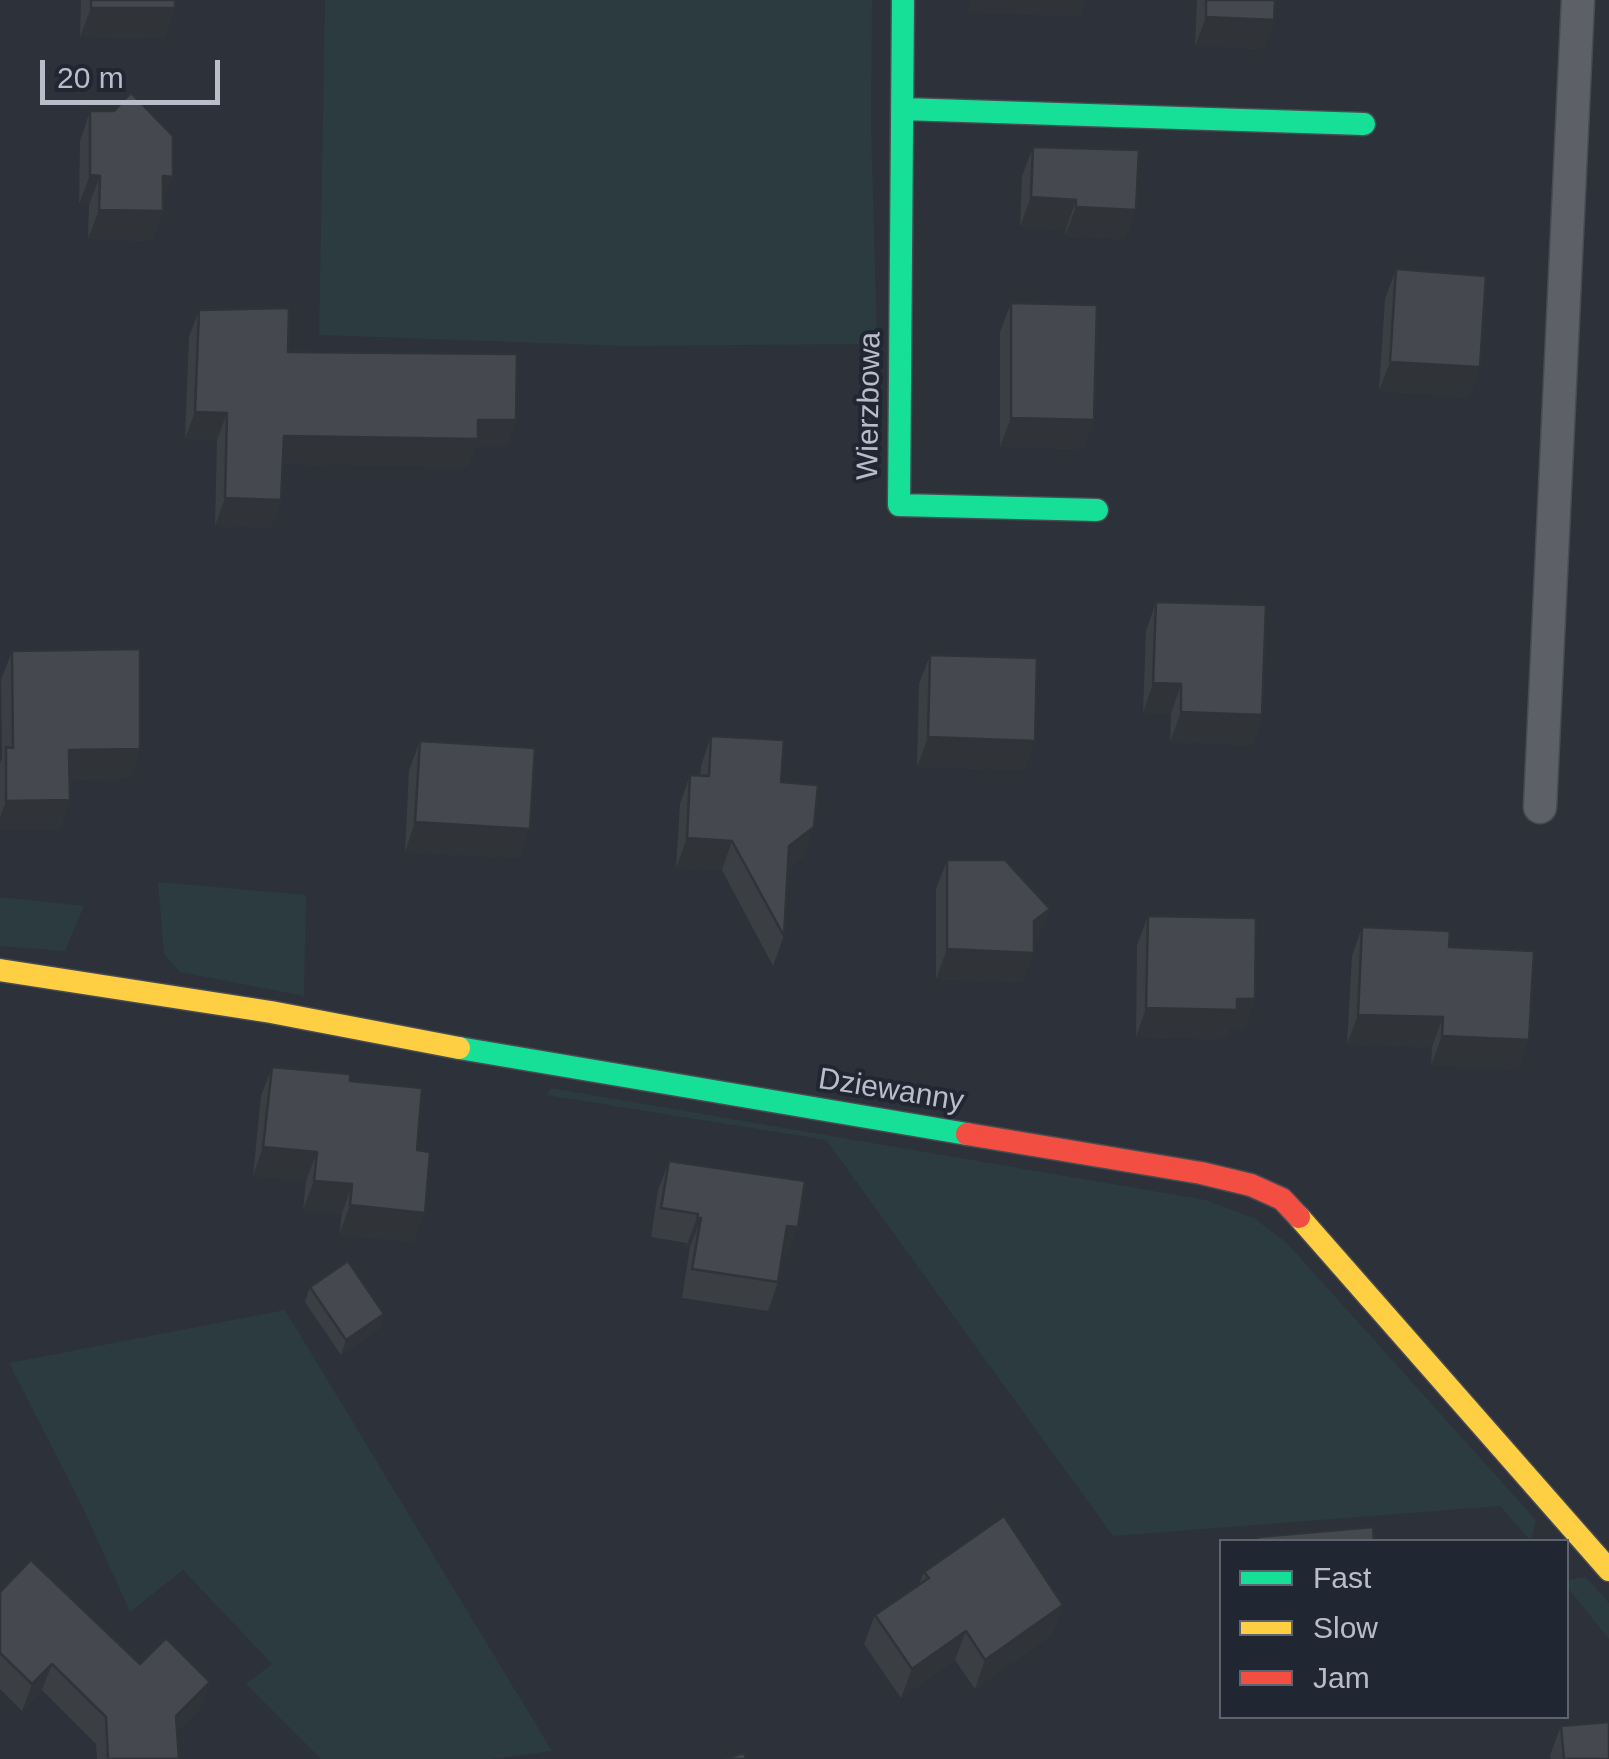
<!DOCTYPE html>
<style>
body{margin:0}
#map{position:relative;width:1609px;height:1759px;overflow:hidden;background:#2d3139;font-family:Arial,sans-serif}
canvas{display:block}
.legend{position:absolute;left:1219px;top:1539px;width:350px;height:180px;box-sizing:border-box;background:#202733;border:2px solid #5d636f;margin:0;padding:12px 18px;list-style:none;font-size:30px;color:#b8bdc9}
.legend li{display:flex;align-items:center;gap:20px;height:50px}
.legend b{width:50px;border:2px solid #5d636f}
.scale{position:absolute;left:40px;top:60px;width:180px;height:45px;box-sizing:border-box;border:5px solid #b8bdc9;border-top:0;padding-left:12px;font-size:30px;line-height:35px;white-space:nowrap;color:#b8bdc9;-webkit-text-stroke:8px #202733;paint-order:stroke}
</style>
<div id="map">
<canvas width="1609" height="1759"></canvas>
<ul class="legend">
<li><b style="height:12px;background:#16e098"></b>Fast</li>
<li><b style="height:12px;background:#ffcf43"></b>Slow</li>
<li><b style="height:12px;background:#f24e42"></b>Jam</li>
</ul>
<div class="scale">20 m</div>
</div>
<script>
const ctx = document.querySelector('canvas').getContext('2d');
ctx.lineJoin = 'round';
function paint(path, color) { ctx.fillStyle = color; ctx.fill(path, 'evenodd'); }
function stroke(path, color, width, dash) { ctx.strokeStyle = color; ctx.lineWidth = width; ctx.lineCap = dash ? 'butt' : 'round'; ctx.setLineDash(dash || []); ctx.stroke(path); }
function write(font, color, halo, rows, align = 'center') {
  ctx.font = font + ' Arial,sans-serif'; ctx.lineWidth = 8; ctx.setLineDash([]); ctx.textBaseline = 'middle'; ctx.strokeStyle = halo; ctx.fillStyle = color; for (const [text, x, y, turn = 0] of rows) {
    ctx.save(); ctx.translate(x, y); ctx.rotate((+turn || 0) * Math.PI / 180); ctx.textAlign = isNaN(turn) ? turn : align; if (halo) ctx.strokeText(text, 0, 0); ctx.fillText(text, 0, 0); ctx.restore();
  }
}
paint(new Path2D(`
 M325,0H872L871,123L877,344L626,346L319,335Z
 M158,882L306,895L304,996L180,972L164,954Z
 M0,897L84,906L65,951L0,946Z
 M551,1088L1206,1200L1254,1218L1287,1243L1536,1520L1531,1541L1500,1506L1113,1536L826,1140L546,1095Z
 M285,1310L552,1751L492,1759H321L246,1684L272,1664L183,1570L130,1612L83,1508L9,1363Z
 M1586,1577L1609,1603V1639L1567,1587L1566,1580Z`), '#2b3b3f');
const lane = new Path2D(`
 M1540,807L1578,0`);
const fast = new Path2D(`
 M903,0L899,505L1097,510
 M903,109L1364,124
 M459,1048L967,1134`);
const slow = new Path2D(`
 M0,970L271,1012L459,1048
 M1299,1217L1609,1570`);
const jam = new Path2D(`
 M967,1134L1201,1173L1251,1185L1282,1199L1299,1217`);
stroke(lane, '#484c52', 35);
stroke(fast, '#484c52', 25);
stroke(slow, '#484c52', 25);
stroke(jam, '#484c52', 25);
stroke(lane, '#5d6067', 32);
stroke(fast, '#16e098', 22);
stroke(slow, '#ffcf43', 22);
stroke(jam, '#f24e42', 22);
paint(new Path2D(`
 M81,0H175V8L164,38L80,37Z
 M1197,0H1275L1274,20L1264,49L1195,46Z
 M90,111L163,203V211L152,241L88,239L89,205L79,204L80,141Z
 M1033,147L1126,239L1065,236L1066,229L1020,227L1022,176Z
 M1396,269L1480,367L1469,397L1379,391L1385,299Z
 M1011,303L1094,420L1083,449L1000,447V332Z
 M199,310L288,352L516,420L506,447H475L468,467L283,464L281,500L271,528L215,526L217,440L185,439L189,337Z
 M1156,602L1262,715L1252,745L1170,742L1171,714L1143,713L1146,631Z
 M12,651L140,749L130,778L69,779L70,800L59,830H0V764L2,758L1,680Z
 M930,655L1035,741L1024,770L917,767L919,684Z
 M711,736L781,782L804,856L788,868L784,936L773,966L722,870L676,868L680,804L690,775L700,776L701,766Z
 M420,741L520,858L405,852L409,770Z
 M947,860L1039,938L1034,942L1023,982L936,979V889Z
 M1148,916L1255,999L1244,1029L1230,1028L1226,1039L1136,1037L1137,945Z
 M1362,927L1449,947L1519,1069L1431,1065L1432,1047L1347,1044L1352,956Z
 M272,1067L350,1081L417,1150L414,1242L339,1235L342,1214L303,1210L306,1181L253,1176L261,1096Z
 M669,1161L787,1257L782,1256L778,1282L768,1311L682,1298L690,1247H686L687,1243L651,1237L658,1190Z
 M310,1287L384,1314L379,1329L341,1355L305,1302Z
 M924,1572L1063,1605L1052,1635L975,1689L955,1660L901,1698L864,1644L875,1615L919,1584Z
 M0,1592L140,1664L210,1682L200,1708L177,1732L179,1759H97L96,1744L42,1690L22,1711L0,1689Z
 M1561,1726L1609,1759H1551L1550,1755Z`), '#3b3f44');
paint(new Path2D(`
 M971,0H1086L1080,17L966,13Z
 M91,8H175L164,38L80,37Z
 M1206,17L1274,20L1264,49L1195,46Z
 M90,175L100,176L89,205L79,204Z
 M163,176L173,177L162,206Z
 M1031,197L1076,200L1066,229L1020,227Z
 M1076,207L1136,210L1126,239L1065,236Z
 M99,210L163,211L152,241L88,239Z
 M1390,362L1480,367L1469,397L1379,391Z
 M195,412L227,413L217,440L185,439Z
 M1011,418L1094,420L1083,449L1000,447Z
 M478,420H516L506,447H475L468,467L274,464L284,436Z
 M225,498L281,500L271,528L215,526Z
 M1153,683L1181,684L1171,714L1143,713Z
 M1181,712L1262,715L1252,745L1170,742Z
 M928,737L1035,741L1024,770L917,767Z
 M140,749L130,778L58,779L69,750Z
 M70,800L59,830H0V818L6,801Z
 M415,822L530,829L520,858L405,852Z
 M814,827L804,856L778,875L789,846Z
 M687,838L732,841L722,870L676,868Z
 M1050,909L1039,938L1024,951L1034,921Z
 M947,949L1034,953L1023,982L936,979Z
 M1237,999H1255L1244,1029L1230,1028L1226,1039L1136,1037L1146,1008Z
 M1358,1015L1443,1017L1432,1047L1347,1044Z
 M1442,1036L1529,1040L1519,1069L1431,1065Z
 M263,1147L317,1152L306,1181L253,1176Z
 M314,1181L352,1184L342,1214L303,1210Z
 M350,1205L425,1213L414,1242L339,1235Z
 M697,1218H701L690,1247H686Z
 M787,1226L798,1227L787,1257L776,1255Z
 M384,1314L379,1329L341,1355L346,1340Z
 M1063,1605L1052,1635L975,1689L985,1660Z
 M966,1631L955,1660L901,1698L912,1669Z
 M52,1664L42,1690L22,1711L32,1684Z
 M210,1682L200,1708L167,1743L176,1716Z`), '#303337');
const building = new Path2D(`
 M91,0H175V8H91Z
 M1206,0H1275L1274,20L1206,17Z
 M131,93L173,136V177L163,176V211L99,210L100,176L90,175V111H114Z
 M1033,147L1139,150L1136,210L1076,207V200L1031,197Z
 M1396,269L1486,276L1480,367L1390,362Z
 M1011,303L1097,305L1094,420L1011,418Z
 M289,308L288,352L517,354L516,420H478V439L284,436L281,500L225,498L227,413L195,412L199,310Z
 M1156,602L1266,605L1262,715L1181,712V684L1153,683Z
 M140,649V749L69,750L70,800L6,801V747L13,748L12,651Z
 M930,655L1037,658L1035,741L928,737Z
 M711,736L784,740L781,782L818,785L814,827L789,846L784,936L732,841L687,838L690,775L709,776Z
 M420,741L535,748L530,829L415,822Z
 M947,860H1005L1050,909L1034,921V953L947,949Z
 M1148,916L1256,918L1255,999H1237V1010L1146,1008Z
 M1362,927L1450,931L1449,947L1534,951L1529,1040L1442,1036L1443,1017L1358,1015Z
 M272,1067L350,1074V1081L422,1088L417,1150L430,1152L425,1213L350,1205L352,1184L314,1181L317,1152L263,1147Z
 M669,1161L805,1181L798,1227L787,1226L778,1282L692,1269L701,1218H697L698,1214L661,1208Z
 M348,1261L384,1314L346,1340L310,1287Z
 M1004,1516L1063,1605L985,1660L966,1631L912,1669L875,1615L929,1578L924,1572Z
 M1373,1527L1374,1542H1258V1537Z
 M31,1560L140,1664L166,1638L210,1682L176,1716L179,1759H108L106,1717L52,1664L32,1684L0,1653V1592Z
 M1609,1722V1759H1564L1561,1726Z
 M744,1753L746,1759H724Z`);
paint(building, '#45494f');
stroke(building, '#303337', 2.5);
write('30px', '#b8bdc9', '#202733', [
 ["Wierzbowa",870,406,-89],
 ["Dziewanny",891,1091,9]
]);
</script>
